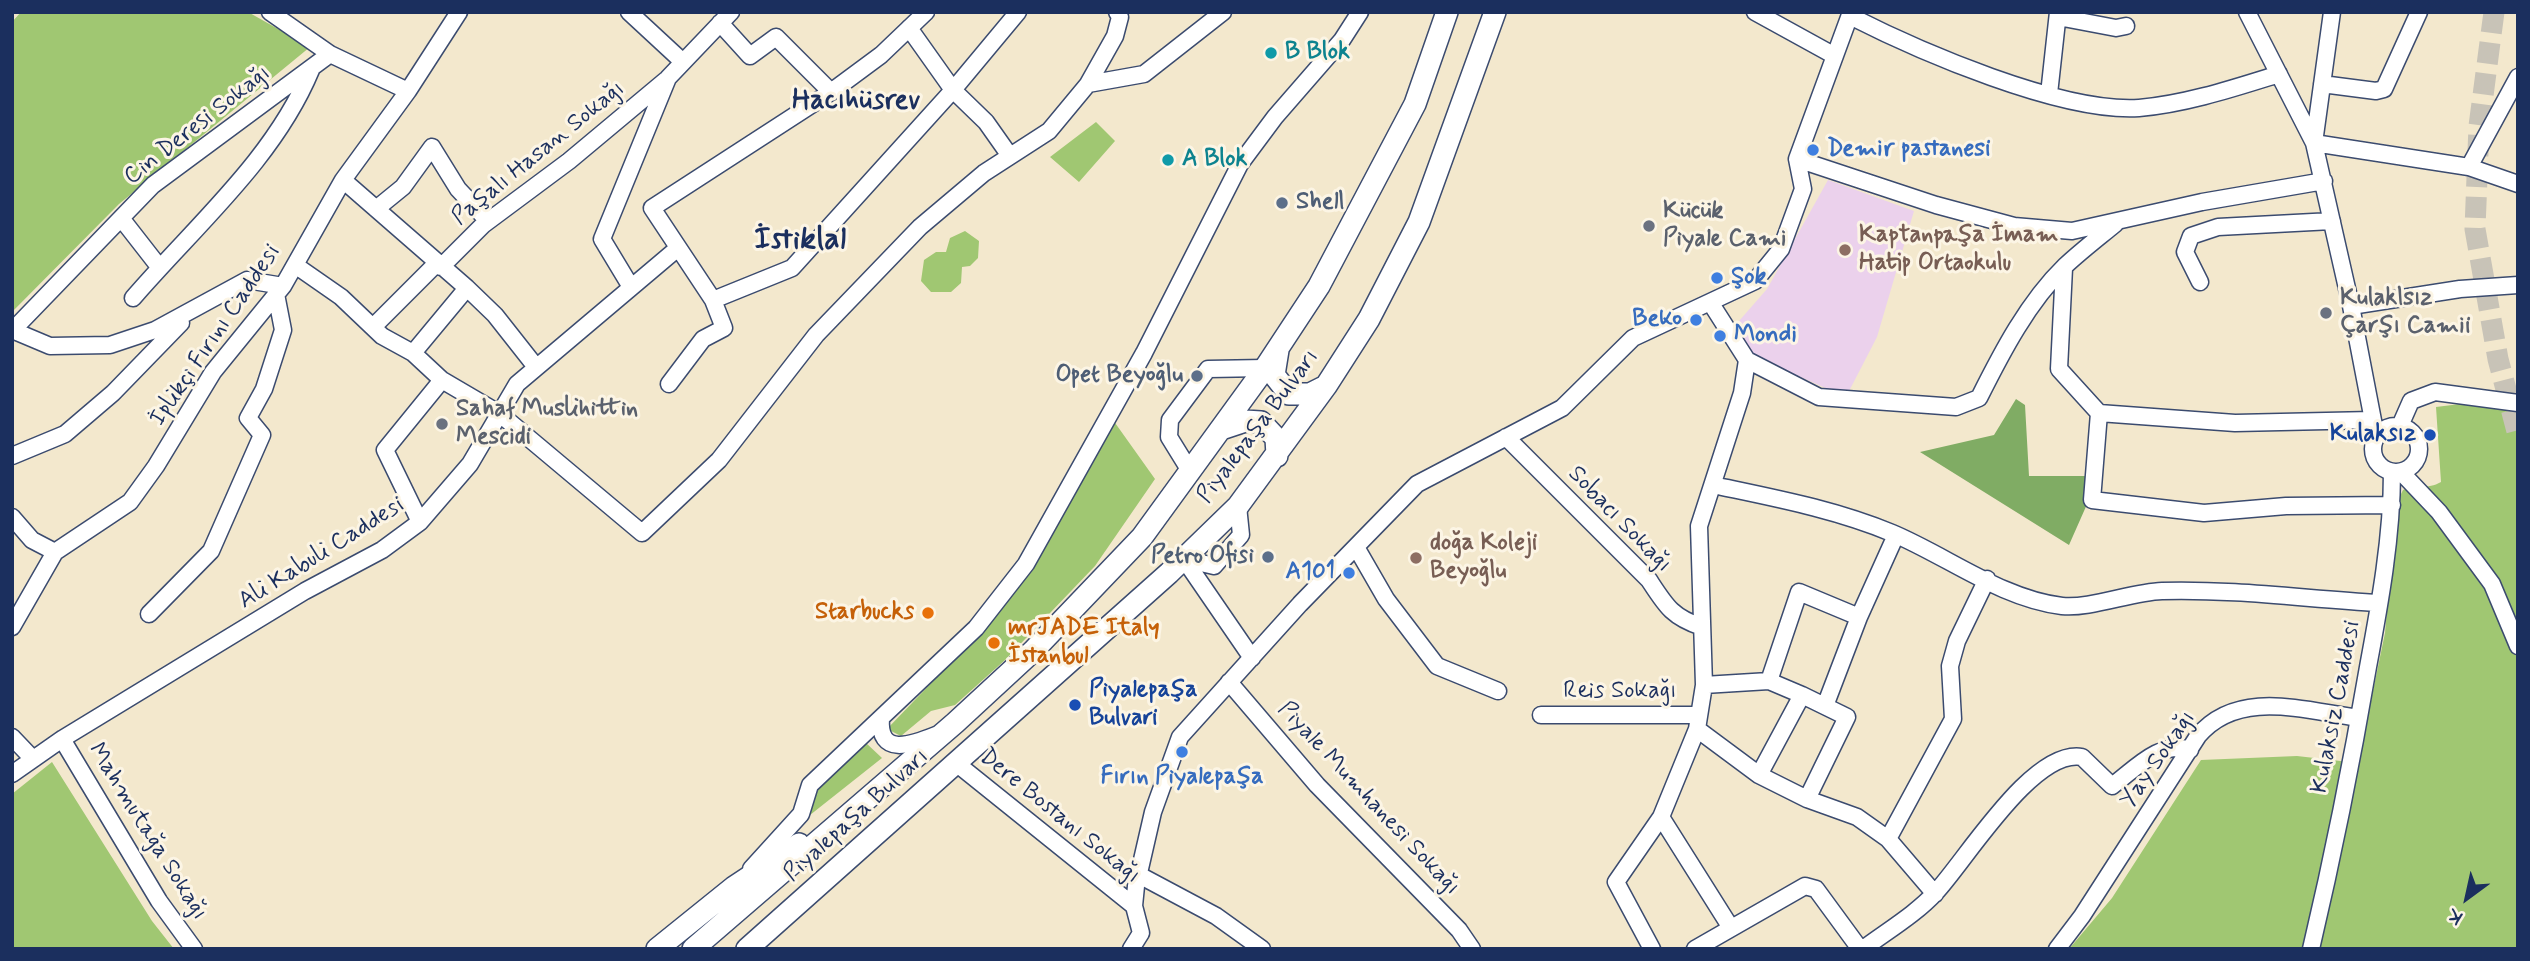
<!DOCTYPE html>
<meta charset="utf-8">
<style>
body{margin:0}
#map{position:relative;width:2530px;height:961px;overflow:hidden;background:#f3e8cd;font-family:Mynerve,sans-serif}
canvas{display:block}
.frame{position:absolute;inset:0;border:14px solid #1b2f5e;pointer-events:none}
.north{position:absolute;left:2432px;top:863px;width:70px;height:70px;-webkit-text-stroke:5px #fcf5e5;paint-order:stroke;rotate:213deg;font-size:19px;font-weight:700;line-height:28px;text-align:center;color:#1b2f5e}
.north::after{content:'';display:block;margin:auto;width:24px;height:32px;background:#1b2f5e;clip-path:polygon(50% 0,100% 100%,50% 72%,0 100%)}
</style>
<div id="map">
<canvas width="2530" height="961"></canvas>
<div class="frame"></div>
<div class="north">K</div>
</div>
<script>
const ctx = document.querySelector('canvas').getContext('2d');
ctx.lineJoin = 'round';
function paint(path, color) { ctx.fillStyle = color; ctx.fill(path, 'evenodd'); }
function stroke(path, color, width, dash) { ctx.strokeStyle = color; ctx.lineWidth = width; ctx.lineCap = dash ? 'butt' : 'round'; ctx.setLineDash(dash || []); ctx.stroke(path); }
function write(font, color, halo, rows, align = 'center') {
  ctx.font = font + ' Mynerve,sans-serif'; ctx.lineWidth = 6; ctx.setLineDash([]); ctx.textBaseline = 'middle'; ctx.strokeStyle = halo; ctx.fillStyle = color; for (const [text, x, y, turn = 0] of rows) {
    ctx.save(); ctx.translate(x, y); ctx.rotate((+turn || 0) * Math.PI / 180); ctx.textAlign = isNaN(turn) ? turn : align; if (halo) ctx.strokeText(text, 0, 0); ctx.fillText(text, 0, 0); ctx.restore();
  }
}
paint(new Path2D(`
 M1828,180L1914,211L1877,337L1846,397L1746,353L1732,329L1767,289Z`), '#ebd1ec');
paint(new Path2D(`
 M21,12H248L310,47L119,204L12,312V22Z
 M1096,122L1115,141L1079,182L1050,157Z
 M965,231L979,241L978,258L970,266L962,267L961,283L951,292H931L921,281L924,260L936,252H946L950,238Z
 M2468,403L2518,411V949H2069L2112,898L2201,760L2297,756L2358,763L2385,633L2396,504L2403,490C2417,484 2427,490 2441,482L2436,407Z
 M1113,420L1155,479L1095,566L1005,660L955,705L931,711L901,736L887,729L987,625L1033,570Z
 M865,742L882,758L805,819L813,795Z
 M52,762L152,921L174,949H12V794Z`), '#a0c772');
paint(new Path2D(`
 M2016,399L2025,405L2029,476H2089L2088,502L2069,545L1920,452L1994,435Z`), '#80ac64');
stroke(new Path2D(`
 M2494,12L2479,126L2475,229L2498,359L2518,435`), '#c8c3b7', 21, [21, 10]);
const minor = new Path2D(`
 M270,12L330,54L408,91
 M629,12L683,62
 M1755,12L1835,56
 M2247,12L2314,143L2351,306L2376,436
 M1850,16C1919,51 2061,113 2139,108C2186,104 2234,88 2279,74
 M2058,17L2116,28L2126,26
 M720,23L750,56L776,37L831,92
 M909,28L953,90L986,122L1010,156
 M1088,84L1144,74L1223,12
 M2322,84L2376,91L2384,89L2419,12
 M2049,94L2058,12
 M2314,143L2469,167L2518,184
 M2314,143L2332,12
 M1797,159L1936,205L2014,226L2072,231L2202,202L2324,181
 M2469,167L2518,77
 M343,180L467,288L495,315L536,367
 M376,209L403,187L432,147L458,189L488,221
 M121,218L160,268
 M295,265L341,297L382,336L413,353L442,380L500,414L642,533L719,460L816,335L920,227L984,173L1049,131L1088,84L1115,36L1120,17L1117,12
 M441,267L483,225L569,161L666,80
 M2064,268L2059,369L2099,413L2235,423L2372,420
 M2200,282L2185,252L2191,236L2218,227L2332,221
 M631,287L602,239L668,78L731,12
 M133,298C195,226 274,159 311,70
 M713,300L792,268L953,90L1018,12
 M2351,306L2460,289L2518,285
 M373,327L437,263
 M12,330L50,346L110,345L155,330L247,280L283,286
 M12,331L153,185L330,54
 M413,353L467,288
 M1747,360L1819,397L1956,407L1979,398C2002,352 2028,302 2065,266C2081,251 2098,238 2115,224
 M669,384L703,339L724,328L713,300L652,208L831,92L881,55L926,12
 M2099,413L2092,500L2204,513L2286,506L2392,505
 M2373 449a23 23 0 1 1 46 0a23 23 0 1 1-46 0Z
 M2400,426L2411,401L2435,392L2518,403
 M1506,437L1649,580C1666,606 1672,617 1702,627
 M12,456L65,434L113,393L181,323
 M1190,471L1169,437L1170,420L1208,369L1265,368
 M2401,472L2439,512L2492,584L2518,646
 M1713,485C1774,498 1834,509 1892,533C1947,556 2002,599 2062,606C2090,609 2132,592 2162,591C2235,589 2307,599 2379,603
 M12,517L32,540L55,552
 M420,522L385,450L442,380
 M1356,547L1386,599L1437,666L1498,691
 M1184,559L1252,658
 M1184,559L1214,566L1241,535L1238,506
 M149,614L211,551L262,435L248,418L264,389L283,330L276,294
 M12,627L55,552L130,502L156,466L213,372L283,286L343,180L408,91L459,12
 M1769,681L1799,592L1859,617
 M1229,682L1317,785L1459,930L1472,949
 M1704,685L1769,681L1802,695
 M1825,706L1859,617L1896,535
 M1541,715H1699
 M881,718C878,757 911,745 936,735
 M1697,729L1759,775L1807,799L1857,817L1888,839L1935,894
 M12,737L32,758
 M62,739L159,901L194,949
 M956,763L1134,906
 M12,774L62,739L305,591L382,550L420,522L470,464L517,384L678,248
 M1759,775L1802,695L1847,717L1807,799
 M1661,817L1731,928
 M1888,839L1953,719L1950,666L1957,641L1987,579
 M751,869L801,814L810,785L976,628L1026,564L1144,353L1240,164L1275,117L1342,40L1360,12
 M1139,875L1216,916L1262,949
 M1131,949L1141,933L1134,906L1136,886L1153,812L1180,737L1300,604L1417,484L1562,408L1633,338L1755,281L1781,249L1803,189L1797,159L1851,12
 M1652,949L1616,882L1661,817L1697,729L1704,685L1699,526L1742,393L1747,360L1710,302
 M1695,949L1805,886L1816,889L1860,949
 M1863,949C1887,931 1916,914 1936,892C1966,860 2033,748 2082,757L2112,786C2135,769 2160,740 2190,750
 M2057,949L2082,916L2198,736C2238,688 2305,711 2359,718
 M2311,949C2333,856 2352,761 2368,667C2380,603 2392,537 2392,472`);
const major = new Path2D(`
 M1278,350L1274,375L1289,394H1310L1326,386
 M1221,429L1245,421L1261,422L1276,438L1277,456
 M657,949L734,887L799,844
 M693,949L955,723L1033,651L1142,537L1265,368L1319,286L1415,104L1447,12
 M747,949L1169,573L1238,506L1326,386L1369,319L1419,222L1495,12`);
stroke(minor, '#3b4b6f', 19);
stroke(major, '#3b4b6f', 24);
stroke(minor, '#fff', 16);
stroke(major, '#fff', 21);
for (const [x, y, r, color] of [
 [1271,53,7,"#0f9aa8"],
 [1813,150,7,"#3f7fe0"],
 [1168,160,7,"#0f9aa8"],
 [1282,203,7,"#5c6f8a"],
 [1649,226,7,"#6b7280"],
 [1845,250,7,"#8d6e63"],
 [1717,278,7,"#3f7fe0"],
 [2326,313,7,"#6b7280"],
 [1696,320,7,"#3f7fe0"],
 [1720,336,7,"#3f7fe0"],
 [1197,376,7,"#5c6f8a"],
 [442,424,7,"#6b7280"],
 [2430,435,7,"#1a4fb4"],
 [1268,557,7,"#5c6f8a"],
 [1416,558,7,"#8d6e63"],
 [1349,573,7,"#3f7fe0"],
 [928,613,7,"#e8710a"],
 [994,643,7,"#e8710a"],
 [1075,705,7,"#1a4fb4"],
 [1182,752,7,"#3f7fe0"]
]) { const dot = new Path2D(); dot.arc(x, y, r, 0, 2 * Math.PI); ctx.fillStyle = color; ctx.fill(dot); stroke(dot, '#fcf5e5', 2.5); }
write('bold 24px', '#0d838f', '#fcf5e5', [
 ["B Blok",1285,53],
 ["A Blok",1182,160]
], 'left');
write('24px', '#1b2f5e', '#fcf5e5', [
 ["Cin Deresi Sokağı",198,126,-38],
 ["Paşalı Hasan Sokağı",539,154,-39],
 ["İplikçi Fırını Caddesi",216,336,-56],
 ["Piyalepaşa Bulvarı",1259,427,-53],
 ["Sobacı Sokağı",1619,520,46],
 ["Ali Kabuli Caddesi",322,554,-32],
 ["Reis Sokağı",1620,692],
 ["Kulaksiz Caddesi",2337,707,-79],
 ["Yay Sokağı",2159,760,-55],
 ["Piyale Mumhanesi Sokağı",1368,799,47],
 ["Piyalepaşa Bulvarı",857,816,-42],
 ["Dere Bostanı Sokağı",1059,817,39],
 ["Mahmutağa Sokağı",147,832,58]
]);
write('bold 24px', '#366cbe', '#fcf5e5', [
 ["Demir pastanesi",1827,150],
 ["Şok",1731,278],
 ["Beko",1682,320,"right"],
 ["Mondi",1734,336],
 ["A101",1335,573,"right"],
 ["Fırın Piyalepaşa",1182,778,"center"]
], 'left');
write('bold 24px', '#4e5e75', '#fcf5e5', [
 ["Shell",1296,203,"left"],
 ["Opet Beyoğlu",1183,376],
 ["Petro Ofisi",1254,557]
], 'right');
write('bold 24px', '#5b616d', '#fcf5e5', [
 ["Kücük",1663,212],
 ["Piyale Cami",1663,240],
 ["Kulaklsız",2340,299],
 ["Çarşı Camii",2340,327],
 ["Sahaf Muslihittin",456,410],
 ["Mescidi",456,438]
], 'left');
write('bold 24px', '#785e54', '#fcf5e5', [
 ["Kaptanpaşa İmam",1859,236],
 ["Hatip Ortaokulu",1859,264],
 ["doğa Koleji",1430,544],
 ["Beyoğlu",1430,572]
], 'left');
write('bold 24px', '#164399', '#fcf5e5', [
 ["Kulaksız",2416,435],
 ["Piyalepaşa",1089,691,"left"],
 ["Bulvari",1089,719,"left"]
], 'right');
write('bold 24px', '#c56008', '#fcf5e5', [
 ["Starbucks",914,613],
 ["mrJADE Italy",1008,629,"left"],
 ["İstanbul",1008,657,"left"]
], 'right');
write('bold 28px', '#1b2f5e', '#fcf5e5', [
 ["Hacıhüsrev",856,102]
]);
write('bold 32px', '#1b2f5e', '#fcf5e5', [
 ["İstiklal",800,241]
]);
</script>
